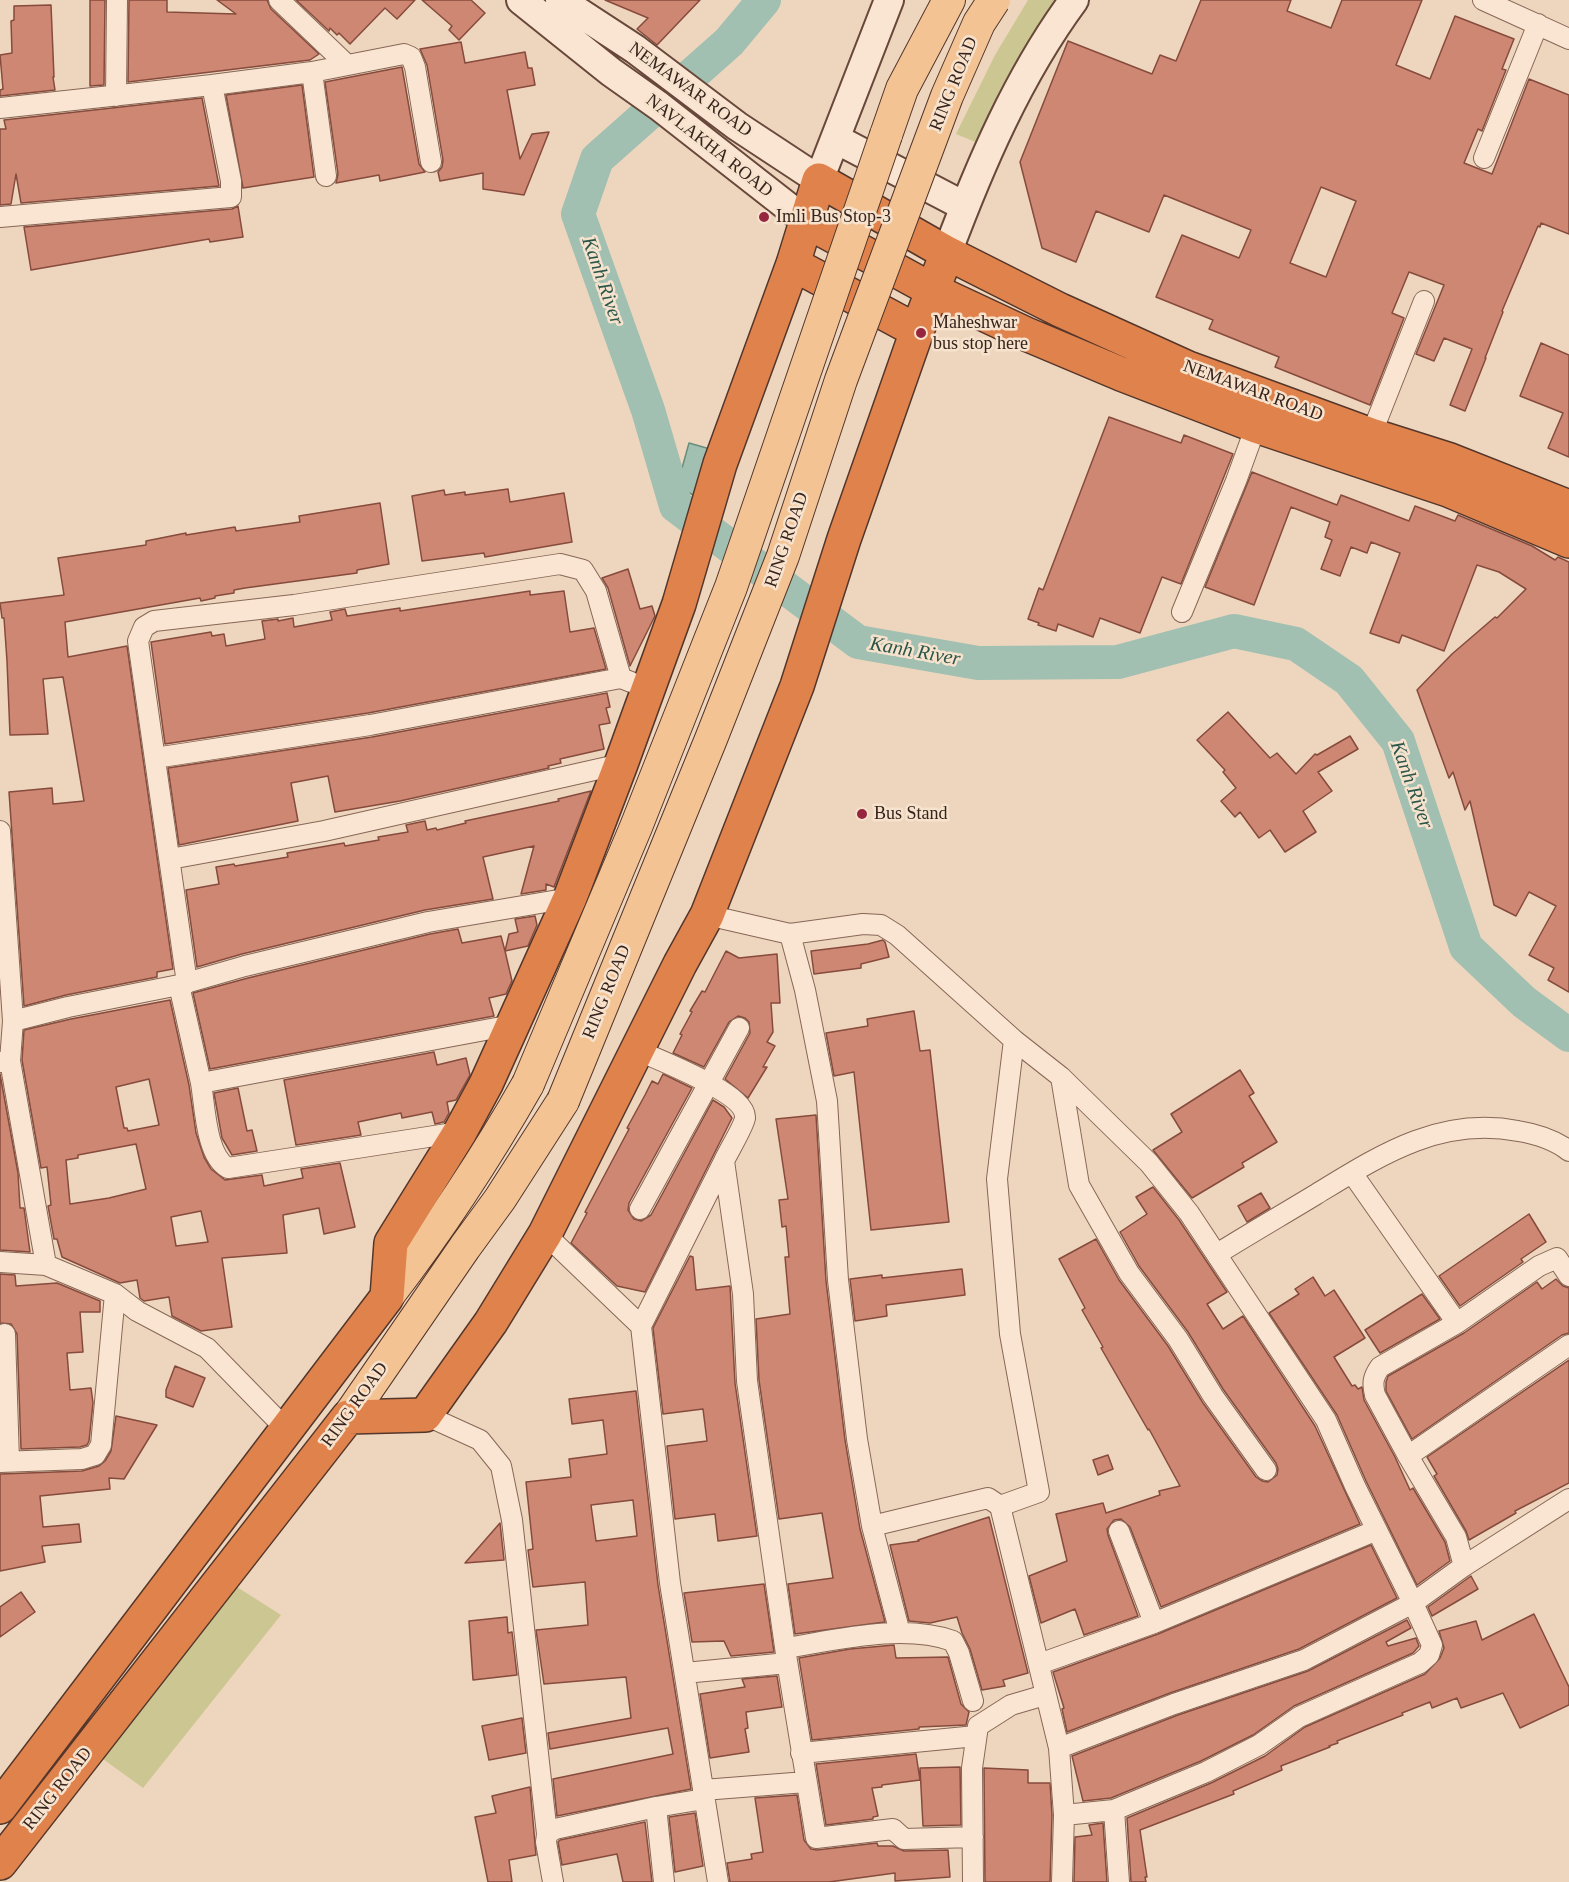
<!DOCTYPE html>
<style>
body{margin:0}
canvas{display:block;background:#eed6be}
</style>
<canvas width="1569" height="1882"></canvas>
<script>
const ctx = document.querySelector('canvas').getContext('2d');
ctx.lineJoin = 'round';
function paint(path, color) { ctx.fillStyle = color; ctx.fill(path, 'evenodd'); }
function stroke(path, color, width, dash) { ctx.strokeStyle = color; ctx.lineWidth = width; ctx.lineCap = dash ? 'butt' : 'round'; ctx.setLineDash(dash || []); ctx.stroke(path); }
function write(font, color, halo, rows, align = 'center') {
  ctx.font = font + ' "Times New Roman",serif'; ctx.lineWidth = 5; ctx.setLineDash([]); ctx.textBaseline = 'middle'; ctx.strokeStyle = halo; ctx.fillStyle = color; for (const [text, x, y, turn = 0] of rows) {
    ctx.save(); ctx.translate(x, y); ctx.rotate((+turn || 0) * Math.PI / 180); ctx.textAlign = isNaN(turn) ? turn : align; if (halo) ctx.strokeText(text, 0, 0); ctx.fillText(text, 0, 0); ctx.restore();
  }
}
paint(new Path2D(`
 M1028,0H1075L978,143L956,134L995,55Z
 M234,1585L281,1615L143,1788L103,1759Z`), '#ccc792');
const water = new Path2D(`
 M689,443L710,449L695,496L677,486Z`);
paint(water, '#a1c0b1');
stroke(water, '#698d7d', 1.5);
stroke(new Path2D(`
 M764,0L729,42L597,159L578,214L648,410L676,506L858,642L978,663L1118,662L1234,631L1296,644L1349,680L1398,741L1466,947L1524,1002L1569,1035`), '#a1c0b1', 34);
const building = new Path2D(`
 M90,0H105L104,85L90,86Z
 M129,0H167V12L236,14L217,0H267L271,9L319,54L310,60L128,82Z
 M296,0H415L397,19L385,8L350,44L339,33L337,35L330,28L329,31Z
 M422,0H471L485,13L459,40L449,30L452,26Z
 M605,0H700L657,45L637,29L648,18Z
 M1201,0H1291L1287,11L1331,28L1342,0H1422L1396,65L1430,79L1455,16L1514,39L1502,69L1506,70L1482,131L1478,129L1464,163L1492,174L1529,79L1569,95V234L1541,223L1540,227L1538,226L1502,311L1503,312L1485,358H1486L1465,411L1450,405L1472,349L1444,338L1434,361L1416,354L1444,285L1409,272L1392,313L1404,318L1370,405L1275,367L1279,357L1209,329L1213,320L1156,297L1182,235L1239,258L1251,230L1164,195L1149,232L1096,211L1076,262L1042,248L1020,162L1068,41L1152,74L1160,55L1176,61ZM1321,187L1356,201L1326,277L1290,263Z
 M51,5L54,77H53L55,90L0,96V90L3,89L0,55L12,53L11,21L14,20V6Z
 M461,42L465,63L525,52L528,68H532L535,85L507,90L520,159L532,134L549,132L524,195L483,189V173L440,181L438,172L442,167L443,160L427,65L420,49Z
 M402,67L419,164L425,172L380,181L379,175L336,183L338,174L325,82Z
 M302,85L314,177L243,188L226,95Z
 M202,98L219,186L21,203L16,174L11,204L0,205V129H6L4,120Z
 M238,206L243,237L210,242L209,239L31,270L24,227L232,209Z
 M1541,343L1569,355V457L1548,448L1563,413L1520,396Z
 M1109,417L1181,443L1184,435L1233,454L1181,584L1162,577L1140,633L1100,618L1093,637L1058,624L1056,631L1038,625L1039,623L1028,619L1039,588L1043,590Z
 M1252,472L1337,505L1341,495L1409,521L1415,506L1455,521L1458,515L1532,546L1555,560L1558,557L1569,562V992L1548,980L1554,968L1529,955L1556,906L1529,892L1516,916L1494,905L1470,801L1465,810L1453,772L1449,778L1417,690L1452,654L1495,617L1497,618L1526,589L1499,572L1477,565L1444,651L1402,635L1399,643L1370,633L1400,553L1371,542L1367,553L1351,547L1340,576L1321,569L1332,540L1325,537L1330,522L1291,507L1254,605L1205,587Z
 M508,489L510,502L564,493L572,542L485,557L484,553L422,561L412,496L444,490L445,495L465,492V495Z
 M380,503L389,564L357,570V573L245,588L234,590V593L215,596V598L201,601L200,598L65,622L68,657L127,646L173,969L157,972V977L66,995L24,1006L9,792L52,788L53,804L84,801L63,677L43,679L48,734L10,735L7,661L4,618H2L0,603L64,595L58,558L146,545V541L186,533V535L235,527L236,531L300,522L299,516Z
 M628,569L640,609L652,606L655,616L630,666L608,588L602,578Z
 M530,591V595L564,591L570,632L594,628L606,669L368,713L165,744L151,642L211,632L212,636L224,634L226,646L265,639L262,621L278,619V621L293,618L294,627L332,620L330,612L345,609L347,616L400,608V611Z
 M607,693L610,707L606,708L610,723L599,725L604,749L560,759L561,763L548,766L549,768L400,801L335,812L328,776L291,783L298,821L179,845L168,768L372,737Z
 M1228,712L1270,758L1277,753L1296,774L1315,754L1317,755L1350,736L1358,749L1318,772L1332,791L1303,811L1316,832L1285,852L1270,830L1259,838L1240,812L1235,817L1221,801L1236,788L1223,772L1225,770L1197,740Z
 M591,791L554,887L546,884V890L521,894L534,846L483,857L493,899L425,910L242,954L197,967L186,890L219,884L216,867L234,864L235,866L288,857L287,853L344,843L345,846L379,840L378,837L408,832L406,825L425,821L427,830L436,828L437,830L466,823L465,821L559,801L558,799Z
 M535,916L537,925L528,946L505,951L512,981L506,994L489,998L494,1016L210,1069L193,993L248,978L430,934L458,929L462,943L501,936L505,951L509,934L518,932L515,919Z
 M883,940L885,942L889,957L861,964V968L814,974L811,951L868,944Z
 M726,951L739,958L777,954L780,1003H771L773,1032L767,1042L775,1046L763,1067H767L748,1098L725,1079L750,1033L749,1022L745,1018L738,1016L729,1022L704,1067L673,1053L682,1035L680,1034L692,1012L690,1011L702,991L705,992Z
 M170,1000L189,1085L196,1133L204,1157L211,1169L225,1180L262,1175L264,1186L303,1178L301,1169L340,1163L355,1227L324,1234L319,1208L283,1215L287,1253L222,1258L232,1327L201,1331L172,1316L169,1297L144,1301L140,1298L137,1280L120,1283L62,1257L57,1239H54L48,1206L51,1205L47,1167L41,1168L22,1060L24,1030L71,1019ZM149,1079L159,1125L128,1131L127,1128H124L116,1087ZM136,1144L146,1189L109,1198L70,1204L66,1160L78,1158V1155ZM201,1211L208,1242L176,1246L171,1217Z
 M914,1011L920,1051L930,1050L949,1222L871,1230L854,1072L834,1076L826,1033L868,1026L867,1019Z
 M434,1052L437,1065L466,1058L470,1075L456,1100L447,1102L449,1113L444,1122L435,1124L432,1112L402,1118L401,1113L358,1122L361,1135L296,1145L284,1080Z
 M1240,1070L1254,1093L1249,1096L1277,1142L1242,1163L1244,1167L1192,1198L1153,1150L1182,1132L1171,1114Z
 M0,1074L18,1173L20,1208H24L30,1252L0,1250Z
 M663,1074L692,1088L629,1203L628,1210L634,1219L641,1221L651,1215L713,1100L724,1107L732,1118L645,1292L617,1286L571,1243L587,1213L585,1212L629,1129L627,1128L645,1095L652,1081L658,1084Z
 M238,1088L247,1131L252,1130L257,1151L232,1155L222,1138L214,1093Z
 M816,1115L826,1281L845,1440L860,1529L885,1622L795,1634L788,1584L833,1578L822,1513L779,1519L759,1380L756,1319L790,1314L785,1257H789L786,1226L782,1227L779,1200L788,1199L776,1119Z
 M1153,1187L1179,1220L1227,1292L1207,1304L1223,1329L1243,1316L1315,1426L1360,1524L1161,1607L1130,1527L1121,1519L1114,1520L1107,1529L1108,1535L1138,1616L1084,1635L1075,1609L1041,1623L1029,1576L1067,1561L1056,1514L1103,1503L1106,1513L1160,1495L1159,1491L1180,1486L1149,1429L1148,1430L1101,1348L1103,1347L1082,1310L1085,1308L1059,1259L1096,1239L1119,1280L1168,1346L1203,1403L1256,1477L1262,1481L1268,1482L1277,1475L1278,1469L1276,1463L1223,1389L1188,1332L1139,1266L1120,1232L1147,1214L1136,1197Z
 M1261,1193L1270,1208L1247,1222L1238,1206Z
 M1529,1214L1546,1242L1521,1259L1523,1262L1460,1306L1439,1276Z
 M690,1256L693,1257L696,1290L730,1286L735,1383L757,1536L718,1541L715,1514L675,1519L667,1446L707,1441L703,1409L663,1414L653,1328Z
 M962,1269L965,1295L886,1305L887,1316L855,1321L850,1279L882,1275V1278Z
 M0,1274L15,1275L16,1286L57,1283L100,1301V1312H80L83,1352L67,1353L70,1390L91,1388L93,1403L89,1441L87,1445L80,1447L21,1449L17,1334L11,1324L0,1323Z
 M1313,1277L1325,1296L1334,1290L1365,1338L1334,1357L1352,1386L1355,1385L1358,1389L1362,1387L1364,1400L1395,1457L1410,1490L1413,1488L1445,1542L1450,1561L1417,1585L1366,1481L1337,1415L1269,1313L1299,1294L1295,1289Z
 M1556,1279L1563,1286L1569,1288V1333L1562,1335L1412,1439L1386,1391V1382L1388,1376L1464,1333L1537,1282L1542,1289Z
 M1422,1294L1440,1319L1380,1353L1365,1330Z
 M1569,1360V1483L1515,1511L1516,1513L1469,1540L1466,1531L1434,1476L1437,1474L1427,1457Z
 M175,1366L205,1378L193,1407L166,1397V1390Z
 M636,1391L658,1585L691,1789L557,1816L553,1779L673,1754L668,1728L550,1749L548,1733L631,1718L626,1677L544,1684L536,1630L588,1625L585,1582L533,1587L528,1550L533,1549L526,1482L571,1477L569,1459L607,1454L603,1420L572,1424L569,1399ZM633,1500L637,1536L596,1541L591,1505Z
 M116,1416L157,1425L124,1479L109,1478L110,1489L40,1496L43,1527L79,1524L81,1542L42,1546L45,1562L0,1571V1474L82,1471L99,1466L105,1461L111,1451Z
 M1108,1455L1113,1469L1098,1475L1093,1460Z
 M989,1517L1028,1673L1003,1680L1005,1686L982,1690L970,1649L962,1633L957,1617L930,1623L909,1621L890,1545L919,1541L918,1540Z
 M500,1523L504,1560L465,1563Z
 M1371,1545L1397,1598L1299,1649L1170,1693L1067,1732L1062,1709L1064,1708L1053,1672L1158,1634Z
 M1471,1576L1478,1589L1432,1616L1428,1607Z
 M764,1584L774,1652L731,1656L724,1641L692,1642L684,1593Z
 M21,1592L35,1612L0,1637V1607Z
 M1534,1614L1569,1687V1705L1520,1728L1503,1693L1461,1708L1457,1698L1432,1708L1430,1702L1402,1713L1403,1715L1337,1741L1338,1743L1329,1746L1330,1747L1281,1766L1282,1770L1233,1791L1234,1794L1140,1830L1147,1877H1145L1146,1882H1131L1127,1818L1211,1783L1265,1756L1305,1727L1425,1674L1440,1658L1444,1648L1439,1631L1476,1621L1482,1640Z
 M507,1617L508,1633L512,1632L517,1675L473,1680L469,1621Z
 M1407,1620L1411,1628L1386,1642L1388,1646L1416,1638L1419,1646L1413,1653L1294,1706L1253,1735L1201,1761L1111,1798L1083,1801L1072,1756L1178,1715L1308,1671Z
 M894,1645L896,1658L948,1657L961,1704L969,1712L966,1725L919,1727V1729L812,1740L799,1658L850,1649Z
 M777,1676L782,1707L746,1712L748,1728L745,1729L749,1752L710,1758L700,1694L745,1687L742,1679Z
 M522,1718L526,1753L489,1760L482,1726Z
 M916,1754L920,1780L882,1785V1787L872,1788L878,1816L873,1817V1819L826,1825L816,1764Z
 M960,1767L961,1825L923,1826L920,1768Z
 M984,1768L1028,1770V1783H1050L1052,1815L1050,1882H985Z
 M530,1787L536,1855L509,1860L512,1882H488L475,1817L496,1813L492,1796Z
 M797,1795L804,1840L811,1849L817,1850L877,1843L878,1846H893L904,1851L948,1850L950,1877L895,1881V1873L829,1882H730L727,1863L752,1859L751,1854L763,1852L755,1798Z
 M695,1813L703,1866L675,1872L669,1817Z
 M645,1822L652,1882H623L617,1854L562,1865L558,1842L560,1840Z
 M1103,1823L1107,1882H1074L1075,1837L1092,1835L1089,1825Z`);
paint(building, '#cd8773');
stroke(building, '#864b3c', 1.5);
const street = new Path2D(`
 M279,0L346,64
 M1483,0L1569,39
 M312,72L326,176
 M212,85L312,72L404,54L411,57L415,67L431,162
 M116,96L117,0
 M0,108L212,85L231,181V197L0,217
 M1484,158L1538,24
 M1371,435L1424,301
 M1182,612L1236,481L1256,426
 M155,758L370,725L621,678L631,682
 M0,831L13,1021
 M170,859L324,831L621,764
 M707,915L790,934L805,990L827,1101L838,1280L857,1439L872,1526L988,1498L1000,1506L1059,1748L1064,1815L1062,1882
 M790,934L863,924L881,925L897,935L1014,1040L997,1179L1010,1334L1039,1492L1000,1506
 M187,983L138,641L144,627L154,621L294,605L560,564L583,570L596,591L621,678
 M179,985L201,1083L512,1025
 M1014,1040L1061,1077L1149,1163L1189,1213L1326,1420L1355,1486L1413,1603L1432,1645L1429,1655L1420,1663L1299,1717L1259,1745L1206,1772L1114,1810L1064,1815
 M637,1050C658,1060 747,1093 745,1118C744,1126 728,1152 724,1161
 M10,1061L46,1265
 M0,1062L10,1061L13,1021L68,1007L179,985L245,966L428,922L570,898
 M1061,1077L1079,1185L1129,1273L1178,1339L1213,1396L1266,1470
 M201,1083C205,1107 206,1156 228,1168L460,1132
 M1352,1173L1457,1323
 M640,1209L739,1028
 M545,1234L641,1326L670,1583L718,1882
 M1217,1254C1249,1234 1282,1215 1315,1195C1379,1156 1439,1116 1518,1131C1536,1134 1555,1140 1569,1151
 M0,1262L46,1265L115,1294L137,1311L207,1348L286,1429
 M641,1326L724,1161L743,1294L747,1381L787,1661L816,1838L893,1829L904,1839L973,1837
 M5,1334L9,1461
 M425,1415L480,1440L501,1466L512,1520L547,1834
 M1408,1456L1569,1345
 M0,1462L82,1459L95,1455L101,1445L115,1294
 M872,1526L900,1633
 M1119,1531L1154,1623
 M1464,1566L1456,1537L1408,1456L1375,1395C1372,1383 1373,1377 1380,1367L1457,1323L1539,1266L1557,1258L1569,1276
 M786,1648C837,1640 903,1623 953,1641L959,1653L973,1701
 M1039,1664L1154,1623L1377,1530
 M685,1673L787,1663
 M1059,1748L1174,1704L1304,1660L1413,1603L1464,1566L1569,1499
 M801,1753L976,1736
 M703,1790L806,1782
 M656,1807L664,1882
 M1114,1810L1119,1882
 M553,1882L546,1842L547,1834L555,1829L656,1807L704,1799
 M973,1882L972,1768L978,1726L1011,1705L1045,1695`);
const secondary = new Path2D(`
 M521,0L611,72L659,106L806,221
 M560,0L635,49L737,126L819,180L889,0
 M836,139L964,206
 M947,253C980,165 1018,76 1074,0`);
const primary = new Path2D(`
 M886,135L902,89L949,0
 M387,1297C439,1229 486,1158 528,1084
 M348,1417L465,1247L500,1199L563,1101`);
const highway = new Path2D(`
 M806,221L932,290L1026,334L1121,374L1256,426L1448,490L1569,541
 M793,264L917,331
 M0,1807L387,1297L391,1243L460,1132L486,1084L570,898L621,764L679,604L720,464L793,264L819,180L947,253L1060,310L1188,368L1371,435L1450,460L1569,507
 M0,1863L348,1417L425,1415L491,1322L545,1234L680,964L707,915L797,686L844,539L917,331L947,253`);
stroke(street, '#876757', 22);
stroke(secondary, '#68483a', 32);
stroke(primary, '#54362b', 34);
stroke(highway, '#54362b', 36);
stroke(street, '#f9e5d1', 20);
stroke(secondary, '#f9e5d1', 28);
stroke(primary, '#f3c394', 32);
stroke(highway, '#e0824c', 33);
const primaryBridge = new Path2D(`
 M528,1084L636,827L731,587L886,135
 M563,1101L711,739L783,556L841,380L947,96L979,23L994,0`);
stroke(primaryBridge, '#54362b', 34, []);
stroke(primaryBridge, '#f3c394', 32);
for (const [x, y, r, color] of [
 [764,217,6,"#96263d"],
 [921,333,6,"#96263d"],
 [862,814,6,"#96263d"]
]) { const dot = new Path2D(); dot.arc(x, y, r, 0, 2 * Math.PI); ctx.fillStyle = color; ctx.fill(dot); stroke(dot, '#f6e2cd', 2); }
write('18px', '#36231b', '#f6e2cd', [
 ["RING ROAD",954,84,-68],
 ["NEMAWAR ROAD",690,90,36],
 ["NAVLAKHA ROAD",709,146,38],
 ["NEMAWAR ROAD",1253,391,20],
 ["RING ROAD",787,540,-71],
 ["RING ROAD",607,992,-68],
 ["RING ROAD",355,1405,-54],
 ["RING ROAD",58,1789,-52]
]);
write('18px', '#36231b', '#f6e2cd', [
 ["Imli Bus Stop-3",776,217],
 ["Maheshwar",933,323],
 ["bus stop here",933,344],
 ["Bus Stand",874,814]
], 'left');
write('italic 20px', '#2a564a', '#f6e2cd', [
 ["Kanh River",602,281,71],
 ["Kanh River",915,652,10],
 ["Kanh River",1411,785,70]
]);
</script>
